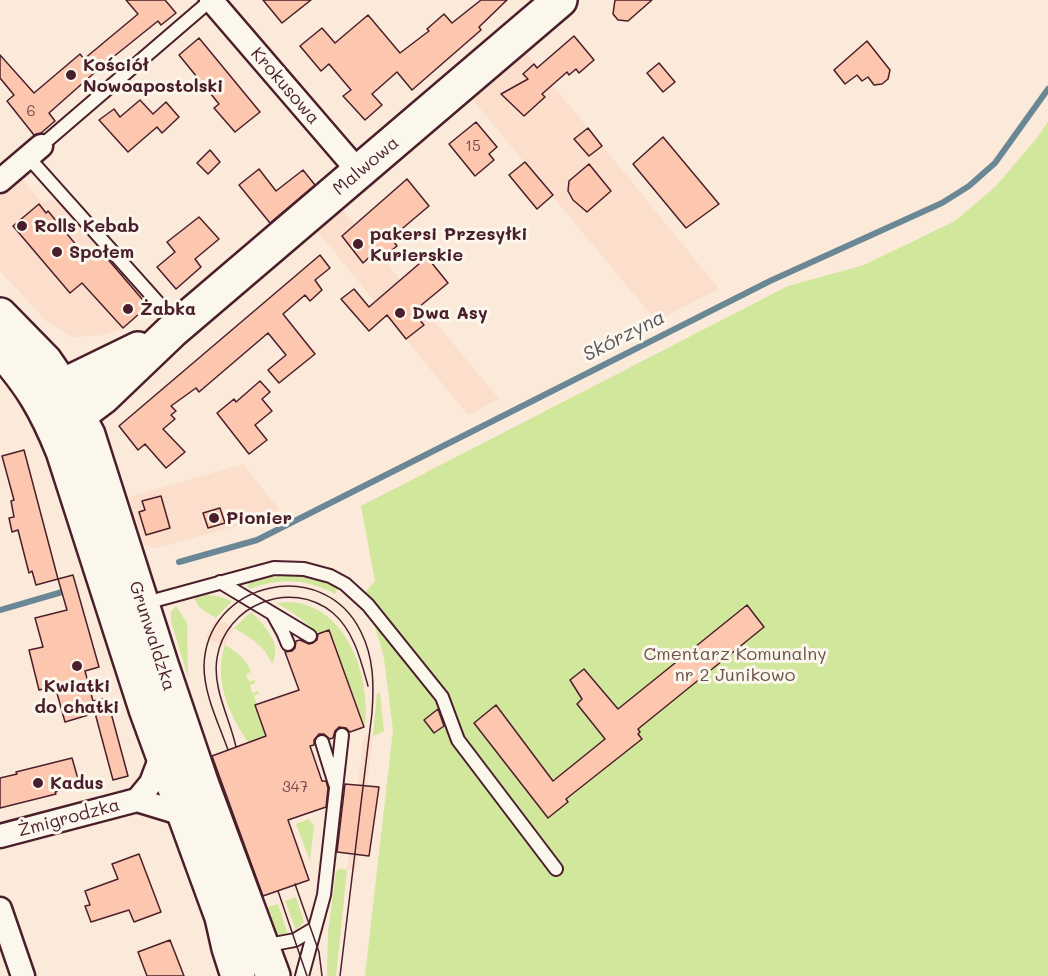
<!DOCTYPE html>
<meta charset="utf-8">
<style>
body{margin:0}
canvas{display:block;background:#fbe9d9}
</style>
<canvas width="1048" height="976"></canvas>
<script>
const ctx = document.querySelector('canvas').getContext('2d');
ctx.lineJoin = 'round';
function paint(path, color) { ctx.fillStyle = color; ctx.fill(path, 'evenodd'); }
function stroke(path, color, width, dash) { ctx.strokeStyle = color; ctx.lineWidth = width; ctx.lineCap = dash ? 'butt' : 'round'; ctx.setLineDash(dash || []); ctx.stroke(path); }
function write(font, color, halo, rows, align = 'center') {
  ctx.font = font + ' Mali,sans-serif'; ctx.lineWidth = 6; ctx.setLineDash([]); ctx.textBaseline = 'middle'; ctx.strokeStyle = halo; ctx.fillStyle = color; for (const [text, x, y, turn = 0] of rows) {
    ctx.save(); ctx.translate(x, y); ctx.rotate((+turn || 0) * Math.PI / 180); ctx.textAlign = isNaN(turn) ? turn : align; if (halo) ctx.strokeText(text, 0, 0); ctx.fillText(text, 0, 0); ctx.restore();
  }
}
paint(new Path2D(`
 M525,52L588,128L719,289L656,321L472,99Z
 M17,174L42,202L63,198L152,302L119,330L105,335L73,337L46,321L0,271V189Z
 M342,210L355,225L499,399L468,415L317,231Z
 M243,464L279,509L259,520L156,548L144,545L129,497Z
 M216,618L234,628L224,647L205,637Z
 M364,735L373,736L356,871L347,870Z`), '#fbdfcc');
paint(new Path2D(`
 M1048,122V976H365L393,730L384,658L380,643L374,624L357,602L375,581L361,506L788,286L864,265L955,221L996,186L1036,139Z
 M287,575L315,579L338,588L335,594C308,579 279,577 250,589L247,586L249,583L272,577Z
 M206,595L218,596L232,601L216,618L200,608L194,598Z
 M292,602C348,608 371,677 365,726L335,646L326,649C314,626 298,615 276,603Z
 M176,606L187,623L188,677L171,621V612Z
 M251,612C261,621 278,640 275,654C275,658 273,661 272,664C265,645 250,638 234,628Z
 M225,645C237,652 246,659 251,672L246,674L249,682L255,680V683L250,685L252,693L258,691L259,693L254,696L257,704L255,705L266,736L249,743C229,715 213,679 225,645Z
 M377,693H380L384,731L373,736Z
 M309,819L314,826L310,861L296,824Z
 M340,869L347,870L336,976H327L328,932L336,871Z
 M296,897L304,922L296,930L285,901Z
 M278,904L288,935L275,938L259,910Z`), '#d1e79c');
stroke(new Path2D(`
 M179,562L257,540L770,281L942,203L969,186L995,163L1048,89
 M0,610L69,590`), '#698794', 6);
const building = new Path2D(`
 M126,0H165L176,13L161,25L158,21L102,66L49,113L55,121L41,133L34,135L7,101L14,95L0,78V55L34,93L80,54L84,59L138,14Z
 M263,0H311L282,23Z
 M481,0H507L479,27L481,30L412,90L397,72L372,94L382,105L365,120L343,96L351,90L329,64L321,71L300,46L322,28L335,43L368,15L400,53L429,31L427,29L444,14L452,23Z
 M615,0H652L628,21L618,20L613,14Z
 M574,36L594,60L579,73L576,69L569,75L567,72L542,94L545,97L524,116L501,94L528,79L523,74L534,64L537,68Z
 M199,38L260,112L235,132L214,108L219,104L179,55Z
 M867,41L890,70L888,79L882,84L874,85L868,77L862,81L857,75L845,84L834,70Z
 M659,63L675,82L663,92L647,73Z
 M140,100L153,114L166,102L179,117L162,133L157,127L128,152L99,120L114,109L120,117Z
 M476,122L497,147L489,154L494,160L475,176L449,144Z
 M588,128L602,146L589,156L574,139Z
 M663,137L719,204L686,228L633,164Z
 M210,150L220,162L208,174L197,163Z
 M525,162L553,195L537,209L509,175Z
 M589,164L611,191L587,212L573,200L568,191L569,181Z
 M259,169L276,191L303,170L315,185L270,223L239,185Z
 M407,179L429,206L391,238L397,246L382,258L376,251L363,263L342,236Z
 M39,204L46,213L48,211L87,258L99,249L148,306L123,328L82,283L70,293L13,226Z
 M199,217L219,239L195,259L201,267L176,289L157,267L175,252L167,242Z
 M320,255L330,268L315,280L322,290L310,301L305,295L283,314L315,354L279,383L268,370L286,355L268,333L199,392L196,388L171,406L176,411L171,415L175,419L163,429L185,452L166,468L145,444L138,450L119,426Z
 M427,257L448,283L413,312L424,325L406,339L387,315L369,331L341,299L354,289L369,307Z
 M260,381L270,392L262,399L272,411L255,425L267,440L249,454L217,413L234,399L236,402Z
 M24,450L58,579L36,585L32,571L29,573L18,530L12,532L9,518L14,517L11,501L14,500L2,456Z
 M161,496L170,528L146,535L139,512L145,510L142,501Z
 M220,508L225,523L208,528L203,513Z
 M73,575L99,667L85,671L93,701L107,698L128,776L113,780L95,713L65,722L55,686L39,690L29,650L43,647L35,618L67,610L58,579Z
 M747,605L764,627L638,729L640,732L638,734L642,739L566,799L568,802L548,818L474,723L496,705L553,781L605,739L577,704L582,699L570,680L584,669L618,709Z
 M329,630L364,727L350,732L346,728L339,727L335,731L333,738L330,739L324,734H319L314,740V745L310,746L322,781H326L328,788L326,807L288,820L309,880L263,896L212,756L266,736L255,705L299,690L285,652L292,651L295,648L296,641L300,640L309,644L313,643L317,640L318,634Z
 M438,709L444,726L434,733L424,720Z
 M72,758L80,786L55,792L56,794L0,808V778L17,774L16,772Z
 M345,784L379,787L369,856L337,852Z
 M139,854L161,912L134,922L129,910L91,922L85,906L90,905L85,891L118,879L112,864Z
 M170,940L184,976H147L138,952Z`);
paint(building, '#fcc7ae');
stroke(building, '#4a1f2b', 1.5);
const lane = new Path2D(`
 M41,146L211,0
 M28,157L178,325
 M220,582L310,636
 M142,604L274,568L304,569L330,576L345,584L368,605L442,697L458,740L556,869
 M273,614L283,632L288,644
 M322,742L335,784
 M263,946L295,940L315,928
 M302,976L324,895L342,735`);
const street = new Path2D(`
 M211,0L359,172
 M0,181L41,146
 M137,800L151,783L162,754
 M0,836L137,800L183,814
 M0,909L23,976`);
const secondary = new Path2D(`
 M0,315L45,361L62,386L88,435L161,664L202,785L273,976
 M0,349C31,383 46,409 63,451L146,709L222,917L229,948L238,976
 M54,407L62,386L138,349
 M57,417L79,415L103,397L172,331L560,0`);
stroke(lane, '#4a1f2b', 16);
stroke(street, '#4a1f2b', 27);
stroke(secondary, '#4a1f2b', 38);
stroke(lane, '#fbf7ec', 12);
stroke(street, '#fbf7ec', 22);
stroke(secondary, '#fbf7ec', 33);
stroke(new Path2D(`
 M236,747C230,718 212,689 217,658C225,605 291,578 333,613C354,631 361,661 368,686
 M228,750C219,724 204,695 204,666C206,581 324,555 361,632C374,658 374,685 372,713L340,976
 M295,884L319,952L322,976
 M278,891L307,976`), '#4a1f2b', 1.5);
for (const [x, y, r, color] of [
 [71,75,6,"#4a1f2b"],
 [22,226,6,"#4a1f2b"],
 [358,244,6,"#4a1f2b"],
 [57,252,6,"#4a1f2b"],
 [128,309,6,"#4a1f2b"],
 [400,313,6,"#4a1f2b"],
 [214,518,6,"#4a1f2b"],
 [77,666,6,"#4a1f2b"],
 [38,783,6,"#4a1f2b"]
]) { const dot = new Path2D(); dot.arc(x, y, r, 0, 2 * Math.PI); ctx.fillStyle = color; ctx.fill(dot); stroke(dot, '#fbf7ec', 2); }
write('15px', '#76494c', null, [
 ["6",31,111],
 ["15",473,146],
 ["347",295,787]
]);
write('bold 18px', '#4a1f2b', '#fbf7ec', [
 ["Kościół",83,65],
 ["Nowoapostolski",83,86],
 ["Rolls Kebab",34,226],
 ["pakersi Przesyłki",370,234],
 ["Kurierskie",370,255],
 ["Społem",69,252],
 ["Żabka",140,309],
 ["Dwa Asy",412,313],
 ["Pionier",226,518],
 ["Kwiatki",77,686,"center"],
 ["do chatki",77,707,"center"],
 ["Kadus",50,783]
], 'left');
write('18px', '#4a1f2b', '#fbf7ec', [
 ["Krokusowa",285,86,49],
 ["Malwowa",366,166,-40],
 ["Grunwaldzka",152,636,72],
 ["Żmigrodzka",69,818,-15]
]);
write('18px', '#6c5147', '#fbf7ec', [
 ["Cmentarz Komunalny",735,654],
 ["nr 2 Junikowo",735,675]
]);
write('italic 20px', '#5a5360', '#fbf7ec', [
 ["Skórzyna",624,336,-27]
]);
</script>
